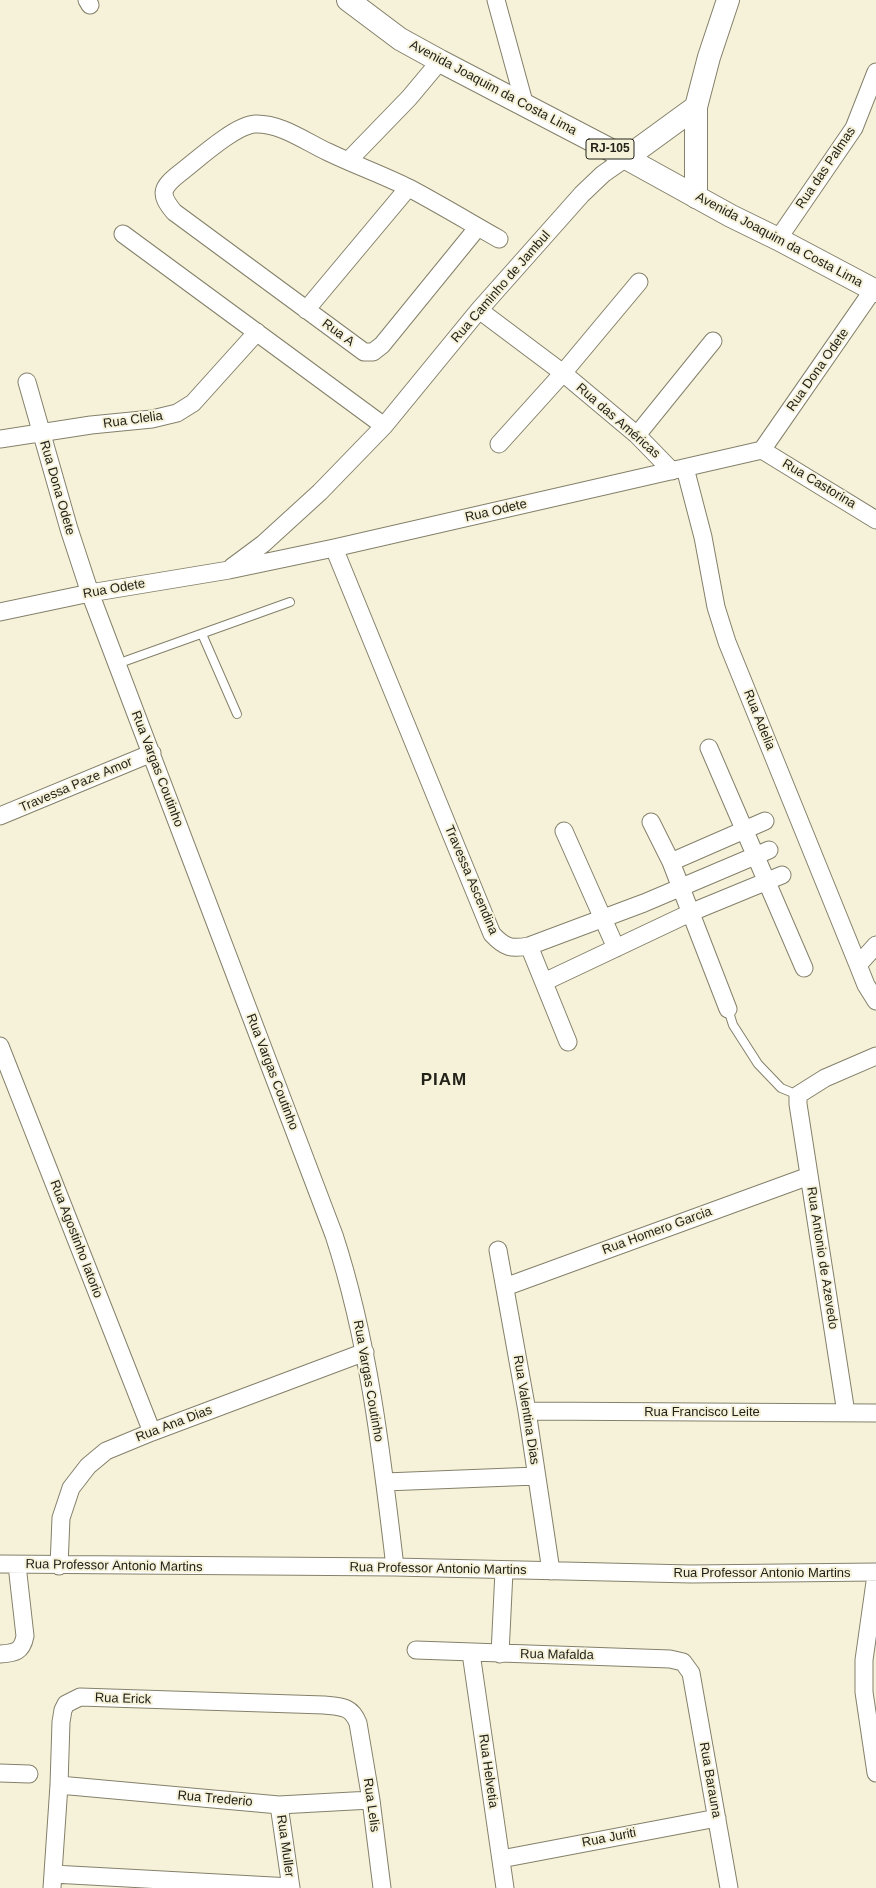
<!DOCTYPE html>
<meta charset="utf-8">
<style>
body{margin:0}
canvas{display:block;background:#f6f2da}
</style>
<canvas width="876" height="1888"></canvas>
<script>
const ctx = document.querySelector('canvas').getContext('2d');
ctx.lineJoin = 'round';
function stroke(path, color, width, dash) { ctx.strokeStyle = color; ctx.lineWidth = width; ctx.lineCap = dash ? 'butt' : 'round'; ctx.setLineDash(dash || []); ctx.stroke(path); }
function write(font, color, halo, rows, align = 'center') {
  ctx.font = font + ' Helvetica,sans-serif'; ctx.lineWidth = 4; ctx.setLineDash([]); ctx.textBaseline = 'middle'; ctx.strokeStyle = halo; ctx.fillStyle = color; for (const [text, x, y, turn = 0] of rows) {
    ctx.save(); ctx.translate(x, y); ctx.rotate((+turn || 0) * Math.PI / 180); ctx.textAlign = isNaN(turn) ? turn : align; if (halo) ctx.strokeText(text, 0, 0); ctx.fillText(text, 0, 0); ctx.restore();
  }
}
const service = new Path2D(`
 M202,634L237,714
 M117,664L290,602
 M728,1009L733,1025L758,1064L781,1088L798,1095`);
const minor = new Path2D(`
 M87,0L90,5
 M496,0L525,106
 M348,161L409,98L440,61
 M478,227L382,345L373,352H364L174,212C159,194 161,188 180,173C197,160 235,125 255,124C281,123 306,142 328,152C355,165 383,175 409,188C439,204 469,222 499,239
 M123,234L384,426
 M778,239L854,128L876,72
 M306,310L408,188
 M479,310L563,373L637,435L672,471
 M27,382L69,529L90,593L334,1235C369,1342 382,1456 395,1567
 M637,435L713,341
 M0,439L91,425L152,419L177,413L193,403L257,332
 M499,444L563,373L639,282
 M762,450L873,290
 M762,450L876,520
 M685,468L703,537L716,607L727,642L858,965L866,985L876,1001
 M334,548L492,934C505,948 511,949 529,946L644,903L769,850
 M232,567L263,544L320,492L384,426L479,310L582,194L603,174L626,158
 M0,612L90,593L229,570L334,548L762,450
 M709,748L804,968
 M0,816L152,753
 M651,822L671,862L728,1009
 M564,831L616,948
 M671,862L765,821
 M529,946L568,1042
 M858,965L876,945
 M544,982L692,912L782,875
 M0,1046L152,1432
 M498,1250L527,1411L551,1571
 M505,1287L809,1176
 M527,1411L876,1413
 M846,1413L798,1104V1095L825,1078L876,1056
 M385,1482L536,1476
 M0,1564L395,1567L691,1574L876,1572
 M59,1566L61,1518L71,1488L88,1466L106,1451L152,1432L365,1352
 M876,1575L864,1660V1692L876,1773
 M416,1650L670,1659L683,1662L691,1673L729,1888
 M471,1653L505,1888
 M0,1654C15,1653 22,1652 25,1636L17,1565
 M500,1654L504,1571
 M0,1773L29,1774
 M59,1785L279,1805L371,1800
 M279,1805L291,1888
 M501,1859L717,1818
 M53,1874L291,1887
 M52,1888L59,1785L61,1722L63,1710L66,1704L80,1697L324,1705C342,1707 351,1706 358,1723L371,1800L382,1888`);
const secondary = new Path2D(`
 M626,158L696,107
 M696,197V107L709,57L728,0`);
const primary = new Path2D(`
 M348,0L400,39L440,61L626,158L731,216L778,239L876,291`);
stroke(service, '#84806a', 10);
stroke(minor, '#84806a', 19);
stroke(secondary, '#84806a', 24);
stroke(primary, '#84806a', 24);
stroke(service, '#fff', 8);
stroke(minor, '#fff', 17);
stroke(secondary, '#fff', 22);
stroke(primary, '#fff', 22);
for (const [x, y, w] of [
 [610,149,48]
]) { const box = new Path2D(); box.roundRect(x - w / 2, y - 10, w, 20, 3); ctx.fillStyle = '#f6f2da'; ctx.fill(box); stroke(box, '#232219', 1); }
write('bold 12px', '#232219', null, [
 ["RJ-105",610,149]
]);
write('13px', '#232219', '#f6f2da', [
 ["Avenida Joaquim da Costa Lima",493,88,28],
 ["Rua das Palmas",826,168,-56],
 ["Avenida Joaquim da Costa Lima",779,240,28],
 ["Rua Caminho de Jambul",501,287,-49],
 ["Rua A",338,333,36],
 ["Rua Dona Odete",818,370,-55],
 ["Rua Clelia",133,420,-8],
 ["Rua das Américas",618,421,41],
 ["Rua Castorina",819,484,31],
 ["Rua Dona Odete",57,488,74],
 ["Rua Odete",496,511,-13],
 ["Rua Odete",114,589,-10],
 ["Rua Adelia",759,720,68],
 ["Rua Vargas Coutinho",157,769,69],
 ["Travessa Paze Amor",76,785,-23],
 ["Travessa Ascendina",471,880,67],
 ["Rua Vargas Coutinho",272,1072,69],
 ["Rua Homero Garcia",657,1231,-20],
 ["Rua Agostinho Iatorio",76,1239,69],
 ["Rua Antonio de Azevedo",822,1258,81],
 ["Rua Vargas Coutinho",368,1381,80],
 ["Rua Valentina Dias",526,1410,81],
 ["Rua Francisco Leite",702,1412],
 ["Rua Ana Dias",174,1424,-21],
 ["Rua Professor Antonio Martins",114,1566,1],
 ["Rua Professor Antonio Martins",438,1569,1],
 ["Rua Professor Antonio Martins",762,1573],
 ["Rua Mafalda",557,1655,1],
 ["Rua Erick",123,1699,2],
 ["Rua Helvetia",488,1771,82],
 ["Rua Barauna",710,1780,80],
 ["Rua Trederio",215,1799,5],
 ["Rua Lelis",371,1805,82],
 ["Rua Juriti",609,1838,-11],
 ["Rua Muller",285,1846,82]
]);
ctx.letterSpacing = '1px';
write('bold 17px', '#232219', '#f6f2da', [
 ["PIAM",444,1080]
]);
ctx.letterSpacing = '0px';
</script>
